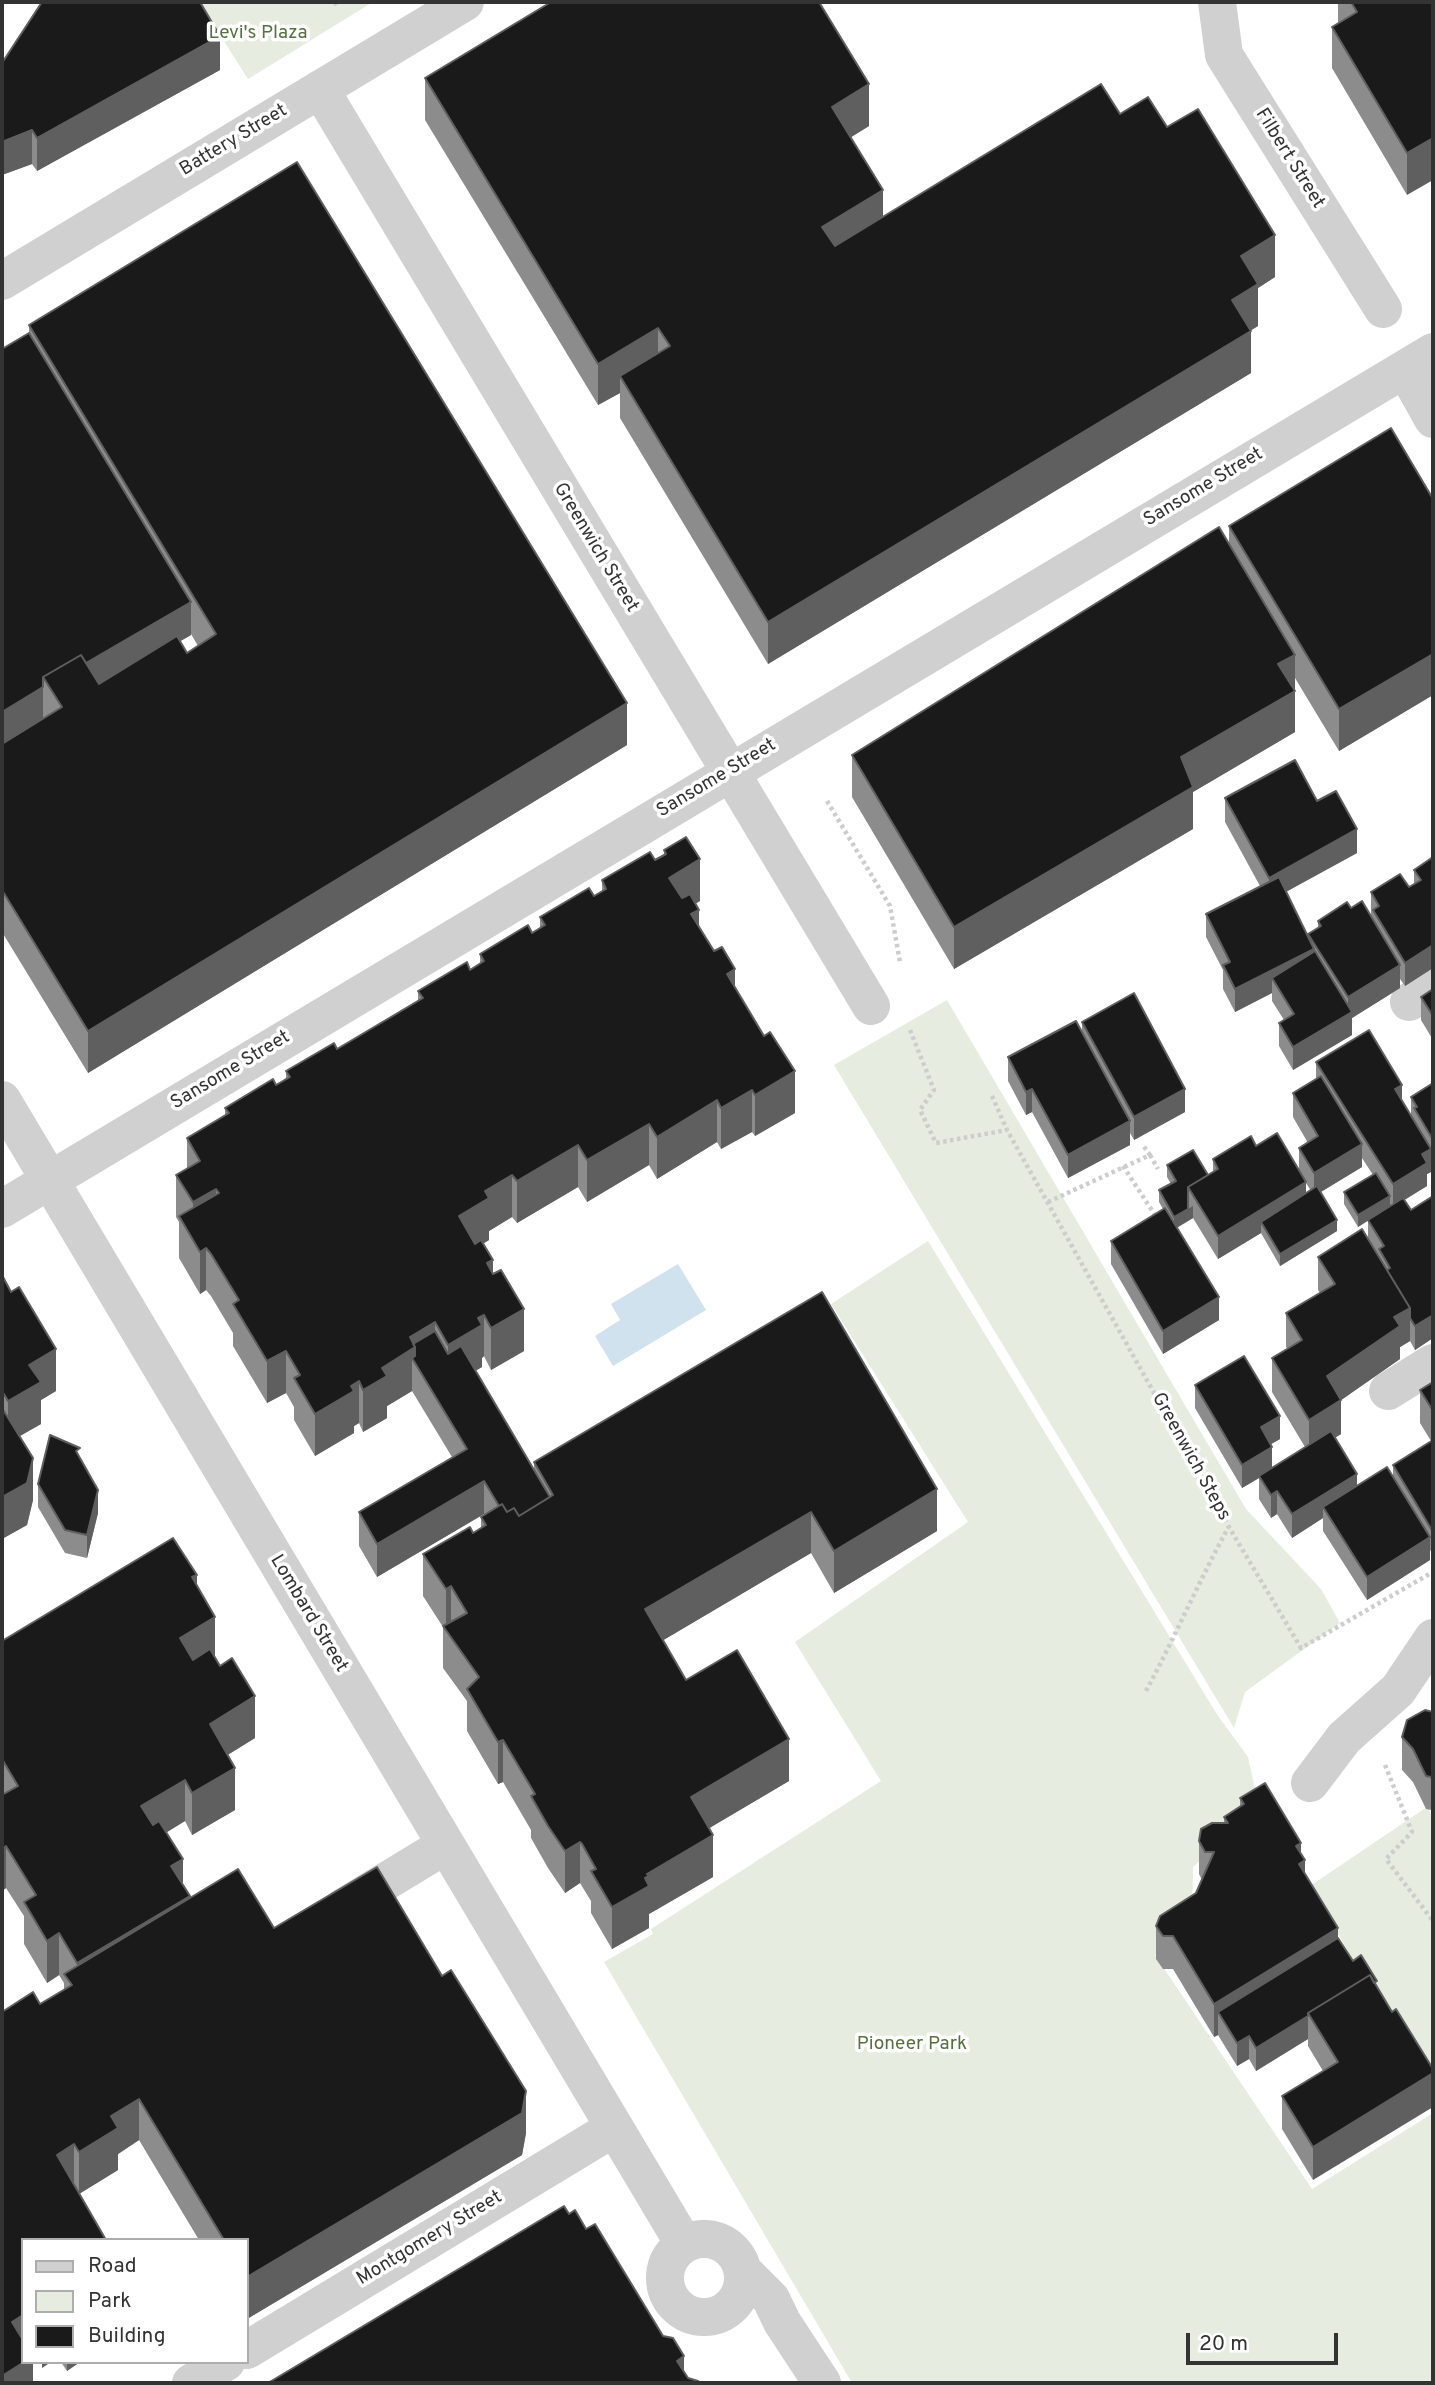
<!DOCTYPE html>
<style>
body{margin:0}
#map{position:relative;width:1435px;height:2385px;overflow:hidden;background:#fff;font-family:Overpass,sans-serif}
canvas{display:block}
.frame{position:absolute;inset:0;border:4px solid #333;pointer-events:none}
.legend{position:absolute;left:21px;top:2238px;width:228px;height:126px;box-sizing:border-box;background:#fff;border:2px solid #adadad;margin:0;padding:9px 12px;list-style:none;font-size:21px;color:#333}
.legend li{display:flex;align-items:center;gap:14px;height:35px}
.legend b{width:35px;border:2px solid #adadad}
.scale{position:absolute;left:1186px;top:2333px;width:152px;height:32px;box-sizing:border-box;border:4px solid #333;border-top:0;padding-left:9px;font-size:21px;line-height:24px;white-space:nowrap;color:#333;-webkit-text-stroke:5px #fff;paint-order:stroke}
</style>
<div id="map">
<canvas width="1435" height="2385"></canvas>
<div class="frame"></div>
<ul class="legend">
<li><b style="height:9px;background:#d0d0d0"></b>Road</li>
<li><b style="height:19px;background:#e6ecdf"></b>Park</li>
<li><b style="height:19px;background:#1a1a1a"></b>Building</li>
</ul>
<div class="scale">20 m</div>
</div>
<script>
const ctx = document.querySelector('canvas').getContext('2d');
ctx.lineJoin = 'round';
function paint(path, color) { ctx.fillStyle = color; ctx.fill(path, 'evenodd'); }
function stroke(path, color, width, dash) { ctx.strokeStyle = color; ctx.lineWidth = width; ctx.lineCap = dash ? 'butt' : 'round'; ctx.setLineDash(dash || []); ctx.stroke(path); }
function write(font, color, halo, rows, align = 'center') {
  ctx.font = font + ' Overpass,sans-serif'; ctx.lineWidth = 7; ctx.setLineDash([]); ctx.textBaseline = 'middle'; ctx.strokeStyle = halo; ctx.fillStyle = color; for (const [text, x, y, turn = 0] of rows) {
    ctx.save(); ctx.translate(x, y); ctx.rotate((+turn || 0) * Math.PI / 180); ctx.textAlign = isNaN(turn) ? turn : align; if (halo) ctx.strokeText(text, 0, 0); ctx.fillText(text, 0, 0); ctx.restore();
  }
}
paint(new Path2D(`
 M199,2H373L248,79Z
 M947,1000L1246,1509L1321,1589L1340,1623L1245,1692L1234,1728L834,1065Z
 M928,1241L1218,1716L1248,1757L1259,1808L1193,1867L1192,1915L1155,1955L1312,2189L1433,2113V2383H852L604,1962L653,1934L651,1929L881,1781L795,1642L968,1522L831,1304Z
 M1427,1807L1433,1818V2096L1310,1886Z`), '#e6ecdf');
paint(new Path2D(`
 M678,1264L706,1310L613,1366L595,1336L620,1320L611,1304Z`), '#cfe2ee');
stroke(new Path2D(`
 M335,2L337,6
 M827,801L890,906L900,962
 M910,1030L934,1090L920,1110L936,1143L1007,1130
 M992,1096L1007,1130L1229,1527L1301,1648L1433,1572
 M1150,1155L1158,1169
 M1123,1166L1157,1218
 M1048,1202L1150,1155L1142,1144
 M1146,1691C1175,1637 1199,1581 1228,1528
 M1385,1765L1412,1832L1386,1859L1433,1921`), '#cdcdcd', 4.5, [3.5, 3.5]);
stroke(new Path2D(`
 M1217,2L1224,55L1383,309
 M320,89L871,1006
 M2,281L465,2
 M1405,369L1433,419
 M1409,1002L1433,988
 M2,1100L684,2244
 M2,1209L1433,352
 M1388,1391L1433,1363
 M1310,1783L1344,1738L1398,1690L1433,1638
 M342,1908L446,1845
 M665 2278a39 39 0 1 1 78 0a39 39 0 1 1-78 0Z
 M744,2272L771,2299L782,2322L822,2383
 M247,2350L614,2128
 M191,2383L226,2362`), '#d0d0d0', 38);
paint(new Path2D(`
 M1338,2H1433L1407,195L1332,68V27L1338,23Z
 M2,63L220,70L37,171L32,164L2,175Z
 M425,78L869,126L851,137L883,216L1120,114L1167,127L1275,277L1258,288V326L1251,330V373L768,664L620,418V393L598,405L425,120Z
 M29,325L627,745L88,1073L2,932V349L29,333ZM191,634L198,646L187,653L180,641L191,635Z
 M1433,499V695L1339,751L1295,678V732L1193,792V829L954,969L852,797V755L1229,544V526Z
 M1225,798L1317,801L1357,853L1286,892L1308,936V934L1318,928V921L1351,908L1373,919L1371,915V892L1409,887L1414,885V870L1433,857V968L1405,986L1400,979V988L1352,1018V1035L1293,1070L1279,1046V1023L1284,1020L1272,1001V993L1235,1012L1223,989V970L1206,937V914L1260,886L1225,822Z
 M664,850L700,901L696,903L699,928L735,988L795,1113L755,1136L752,1132L721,1149L717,1142L657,1179L649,1165L587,1202L578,1187L517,1223L512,1217L489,1231V1240L483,1244L493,1260V1274L524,1351L491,1370L484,1356L482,1358V1367L475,1371L534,1470V1462L937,1531L834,1593L811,1553L663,1640L686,1680L789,1781L709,1828L713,1877L649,1914V1928L612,1949L591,1913V1901L580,1883L565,1893L548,1868L531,1838V1830L503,1782L498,1784L467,1731V1701L443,1668V1627L423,1596V1554L473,1533L481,1528V1517L484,1515V1514L377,1577L359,1546V1512L452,1457L412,1391L387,1406V1418L363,1432L359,1423L354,1426V1433L315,1456L294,1420V1407L286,1393L267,1403L233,1346V1333L211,1296L206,1290L200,1294L179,1258V1222L176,1217V1175L187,1169V1138L225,1115V1108L276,1085L286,1078V1071L337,1049L418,1000V991L470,970L480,964V954L532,933L540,928V917L594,896L602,891V880L655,860L664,855Z
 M1433,989V1040L1421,1020V997Z
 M1082,1022L1185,1112L1134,1140L1130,1133V1145L1068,1178L1032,1112L1026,1115L1008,1081V1057L1082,1032Z
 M1316,1062L1402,1101L1411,1117V1097L1433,1083V1163L1431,1159V1172L1427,1174V1186L1404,1200L1411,1210L1433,1196V1338L1415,1350L1410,1341L1400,1347V1359L1341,1400V1434L1335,1438L1357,1486L1393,1476V1465L1431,1441L1420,1423V1390L1433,1382V1555L1430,1550V1560L1367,1600L1323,1531V1518L1292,1538L1277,1514L1271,1518L1259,1499V1478L1242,1488L1195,1408V1385L1280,1439L1271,1444L1272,1467L1305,1447L1272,1392V1358L1288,1349L1286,1347V1313L1320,1293L1318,1290V1257L1368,1240V1220L1358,1227L1344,1204V1192L1373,1175L1362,1158V1167L1321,1192L1337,1231L1280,1266L1261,1233L1218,1259L1193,1218L1177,1228L1219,1320L1163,1354L1111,1264V1241L1163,1209L1159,1202V1190L1171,1184L1167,1177V1165L1208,1175L1213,1172V1159L1256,1146L1299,1170V1148L1308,1143L1293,1117V1093L1316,1079ZM1306,1183L1311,1191L1306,1193Z
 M2,1275L56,1391L41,1400V1424L19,1436L33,1500L27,1525L2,1539Z
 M80,1458L98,1513L87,1558L65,1553L38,1507V1484Z
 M197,1585L215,1658L255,1738L227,1755L235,1810L192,1835L185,1821L167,1832L183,1885L190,1898L274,1928L526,2133L522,2155L247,2319V2240H199L139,2140L118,2154V2170L79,2194L23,2240V2362H33V2383H2V2012L40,2004L64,1990V1983L59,1975L47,1983L24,1944V1916L6,1888L2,1891V1641Z
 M1433,1711V1814L1431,1810L1426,1809L1413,1782L1402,1770V1737Z
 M1240,1798L1301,1854L1305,1874L1338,1938L1353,1961L1361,1955L1313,2180L1282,2129V2096L1323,2071L1308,2046V2039L1256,2071L1249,2059L1237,2066L1218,2035L1214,2037L1173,1969H1163L1156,1959V1926L1196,1893L1202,1880L1199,1874V1841L1224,1823V1817L1240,1806Z
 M61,2362H80L67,2371Z`), '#8c8c8c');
paint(new Path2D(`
 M220,36V70L37,171V138Z
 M869,84V126L832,149V107Z
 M32,130V164L2,175V142Z
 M1433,138V180L1407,195V153Z
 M883,190V232L822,269V227Z
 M1275,235V277L1258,288V326L1232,342V300L1241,256Z
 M658,328V370L620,376V393L598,405V364Z
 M1251,331V373L768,664V622Z
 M191,602V635L62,710V707L48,685Z
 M1433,653V695L1339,751V709Z
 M1295,655V732L1193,792V829L954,969V927L1181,757L1278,664Z
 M43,687V719L2,745V712Z
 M627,703V745L88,1073V1031Z
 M1357,829V853L1269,901V878Z
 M700,859V901L669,920V878Z
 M699,910V951L691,914Z
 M1433,945V968L1405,986V963Z
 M1314,949V972L1272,978V993L1235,1012V989Z
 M1400,965V988L1352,1018V1035L1293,1070V1047L1348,1014V997Z
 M735,969V1011L727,974Z
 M795,1071V1113L755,1136V1095Z
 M1402,1085V1108L1395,1089Z
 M1032,1089V1112L1026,1115V1092Z
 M1185,1089V1112L1134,1140V1117Z
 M752,1090V1132L721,1149V1108Z
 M717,1100V1142L657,1179V1137Z
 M1130,1121V1145L1068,1178V1155Z
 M649,1124V1165L587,1202V1160Z
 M1362,1144V1167L1314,1196V1173Z
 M578,1145V1187L517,1223V1181Z
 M1431,1149V1172L1427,1174V1186L1393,1207V1184L1422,1154Z
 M512,1175V1217L489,1231V1240L459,1258V1216L485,1191Z
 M1306,1182V1205L1261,1222V1233L1218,1259V1236Z
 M216,1189V1230L193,1240V1202Z
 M1390,1196V1207L1358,1227V1215Z
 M1193,1206V1218L1174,1229V1217Z
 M1337,1220V1231L1280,1266V1254Z
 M206,1248V1290L200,1294V1252Z
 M493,1260V1302L487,1263Z
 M1219,1297V1320L1163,1354V1331Z
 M1410,1308V1341L1400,1347V1359L1337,1403L1341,1400V1434L1309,1453V1420L1327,1376L1394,1317Z
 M524,1309V1351L491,1370V1328Z
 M484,1315V1356L482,1358V1367L448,1387V1345Z
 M1433,1315V1338L1415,1350V1326Z
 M435,1322V1364L412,1358V1391L387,1406V1418L363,1432V1390L382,1368L410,1337Z
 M56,1349V1391L41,1400V1424L8,1443V1401L29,1365Z
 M286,1351V1393L267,1403V1361Z
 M359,1381V1423L354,1426V1433L315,1456V1414L351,1386Z
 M4,1394V1435L2,1437V1395Z
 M1280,1416V1439L1261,1450V1427Z
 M1272,1447V1470L1259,1476V1478L1242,1488V1465Z
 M33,1458V1500L27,1525L2,1539V1497Z
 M1357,1474V1497L1323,1507V1518L1292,1538V1514Z
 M484,1481V1514L377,1577V1544Z
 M937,1489V1531L834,1593V1551Z
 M98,1490V1513L87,1558V1535Z
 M1277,1491V1514L1271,1518V1495Z
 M811,1512V1553L645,1651V1609Z
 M1430,1537V1560L1367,1600V1577Z
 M197,1575V1616L192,1577Z
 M451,1586V1628L446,1631V1589Z
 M215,1617V1659L180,1679V1638Z
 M255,1696V1738L210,1766V1724Z
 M789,1739V1781L691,1839V1797Z
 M503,1740V1782L498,1784V1742Z
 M235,1768V1810L192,1835V1793Z
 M185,1780V1821L141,1848V1806Z
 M713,1835V1877L649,1914V1928L612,1949V1907L645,1878L647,1874Z
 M580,1842V1883L565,1893V1851Z
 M1301,1843V1863L1305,1860V1894L1296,1846Z
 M6,1846V1888L2,1891V1849Z
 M183,1859V1900L190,1896V1938L77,2005V1963L171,1866Z
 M1338,1928V1961L1218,2012V2035L1214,2037V2004Z
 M59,1933V1975L47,1983V1941Z
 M1308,2016V2039L1256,2071V2048Z
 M1249,2036V2059L1237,2066V2043Z
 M1433,2073V2107L1313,2180V2147Z
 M526,2091V2133L522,2155L247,2319V2277Z
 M139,2099V2140L118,2154V2170L79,2194V2152L111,2116Z
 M74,2144V2186L57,2155Z
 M23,2315V2357L12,2322Z
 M684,2356V2383L677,2361Z
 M24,2362H33V2383H2V2376Z
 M42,2362H51L42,2368Z
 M67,2362H80L67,2371Z`), '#5f5f5f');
const building = new Path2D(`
 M42,2H200L220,36L37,138L32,130L2,142V63Z
 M551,2H819L869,84L832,107L883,190L822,227L835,246L1101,84L1120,114L1148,97L1167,127L1198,109L1275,235L1241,256L1258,284L1232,300L1251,331L768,622L620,376L670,346L658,328L598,364L425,78Z
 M1351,2H1433V138L1407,153L1332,27L1357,12Z
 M297,162L627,703L88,1031L2,890V744L62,707L43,677L81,655L99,684L177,636L187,653L216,634L29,325Z
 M29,333L191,602L86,663L81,655L43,677V687L2,712V349Z
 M1391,428L1433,499V654L1339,709L1229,526Z
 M1219,527L1295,655L1278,664L1295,691L1181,757L1193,787L954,927L852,755Z
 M1295,760L1317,801L1336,791L1357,829L1269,878L1225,798Z
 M686,837L700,859L669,878L682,898L690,894L699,910L691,914L714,951L722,947L735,969L727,974L764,1036L770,1032L795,1071L755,1095L752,1090L721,1108L717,1100L657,1137L649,1124L587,1160L578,1145L517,1181L512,1175L485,1191L489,1198L459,1216L475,1244L481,1240L493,1260L487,1263L493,1274L501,1270L524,1309L491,1328L484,1315L478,1318L482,1325L448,1345L435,1322L410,1337L415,1347L382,1368L387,1376L363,1390L359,1381L351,1386L354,1391L315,1414L294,1378L300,1375L286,1351L267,1361L233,1304L239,1300L211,1254L206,1248L200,1252L179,1216L219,1193L216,1189L193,1202L176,1175L200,1161L187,1138L229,1113L225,1108L273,1079L276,1085L290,1077L286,1071L334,1043L337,1049L423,998L418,991L467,962L470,970L484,961L480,954L528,925L532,933L545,925L540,917L589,888L594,896L606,889L602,880L650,852L655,860L666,854L664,850Z
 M1433,857V945L1405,963L1373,910L1379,906L1371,892L1400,874L1409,887L1421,880L1414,870Z
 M1279,877L1314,949L1235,989L1223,965L1230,962L1206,914Z
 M1362,901L1400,965L1348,997L1308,934L1321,926L1318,921L1347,902L1351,908Z
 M1315,951L1352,1012L1293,1047L1279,1023L1294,1014L1272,978Z
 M1433,989V1016L1421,997Z
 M1134,993L1185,1089L1134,1117L1082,1022Z
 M1076,1021L1130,1121L1068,1155L1032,1089L1026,1092L1008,1057Z
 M1369,1030L1402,1085L1395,1089L1431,1149L1422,1154L1427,1163L1393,1184L1316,1062Z
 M1321,1076L1362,1144L1314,1173L1299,1148L1318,1136L1293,1093Z
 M1433,1083V1140L1414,1108L1417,1107L1411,1097Z
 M1277,1133L1306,1182L1218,1236L1188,1187L1218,1169L1213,1159L1251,1136L1256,1146Z
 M1193,1150L1208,1175L1188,1187V1209L1174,1217L1159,1190L1176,1181L1167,1165Z
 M1376,1173L1390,1196L1358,1215L1344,1192Z
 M1317,1186L1337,1220L1280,1254L1261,1222Z
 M1433,1196V1315L1415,1326L1410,1318V1308L1387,1270L1390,1268L1379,1249L1384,1246L1368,1220L1403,1198L1411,1210Z
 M1165,1208L1219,1297L1163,1331L1111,1241Z
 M1362,1229L1410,1308L1394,1317L1400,1326L1327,1376L1341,1400L1309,1420L1272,1358L1302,1340L1286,1313L1335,1284L1318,1257Z
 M2,1275L11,1292L19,1287L56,1349L29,1365L41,1382L8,1401L4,1394L2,1395Z
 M822,1292L937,1489L834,1551L811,1512L645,1609L686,1680L737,1650L789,1739L691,1797L713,1835L647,1874L649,1876L645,1878L649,1886L612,1907L591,1871L596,1869L582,1844L580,1842L565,1851L548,1826L531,1796L535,1794L503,1740L498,1742L467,1689L479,1677L443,1626L467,1613L451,1586L446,1589L423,1554L470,1527L473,1533L486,1525L481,1517L502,1504L507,1512L514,1508L519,1516L553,1495L534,1462Z
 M435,1331L448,1354L461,1346L550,1497L519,1516L514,1508L507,1512L502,1504L499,1506L484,1481L377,1544L359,1512L467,1449L412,1358L415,1356V1347L413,1344Z
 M1244,1356L1280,1416L1261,1427L1272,1447L1242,1465L1195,1385Z
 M1433,1382V1411L1420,1390Z
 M2,1408L33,1458L27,1483L2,1497Z
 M1331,1431L1357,1474L1292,1514L1277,1491L1271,1495L1259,1476Z
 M50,1435L80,1448L76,1451L98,1490L87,1535L65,1530L38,1484Z
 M1433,1440V1532L1393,1465Z
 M1387,1467L1430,1537L1367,1577L1323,1507Z
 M173,1538L197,1575L192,1577L215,1617L180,1638L193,1660L210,1649L220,1666L232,1658L255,1696L210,1724L235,1768L192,1793L185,1780L141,1806L153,1825L159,1821L183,1859L171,1866L190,1896L77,1963L59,1933L47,1941L24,1902L36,1895L6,1846L2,1849V1795L18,1786L2,1759V1641Z
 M1425,1710L1433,1712V1711V1781L1431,1777L1426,1776L1413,1749L1402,1737L1407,1720Z
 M1265,1783L1301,1843L1296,1846L1305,1860L1299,1864L1338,1928L1214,2004L1173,1936H1163L1156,1926L1160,1916L1196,1893L1214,1852H1205L1199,1841L1201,1829L1212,1823H1228L1224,1817L1244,1804L1240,1798Z
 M377,1867L442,1976L451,1970L526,2091L522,2113L247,2277V2240H224L139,2099L111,2116L118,2128L79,2152L74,2144L57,2155L106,2240H23V2315L12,2322L23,2340V2362H24L2,2376V2027L3,2026L2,2025V2012L33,1992L40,2004L72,1985L64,1974L238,1869L274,1928Z
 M1338,1938L1353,1961L1361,1955L1377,1981L1374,1983L1370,1975L1308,2013V2016L1256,2048L1249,2036L1237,2043L1218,2012Z
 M1370,1975L1392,2012L1396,2009L1433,2069V2073L1313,2147L1282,2096L1338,2062L1308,2013Z
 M564,2206L569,2214L575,2210L586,2229L595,2224L663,2336L673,2338L684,2356L677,2361L688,2378L698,2381L700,2383H268Z`);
paint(building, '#1a1a1a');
stroke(building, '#5f5f5f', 2);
write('19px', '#56703f', '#fff', [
 ["Levi's Plaza",258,34],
 ["Pioneer Park",912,2045]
]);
write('19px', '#333', '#fff', [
 ["Battery Street",234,141,-31],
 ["Filbert Street",1289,159,58],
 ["Sansome Street",1204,488,-31],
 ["Greenwich Street",595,548,59],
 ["Sansome Street",717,779,-31],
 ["Sansome Street",231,1071,-31],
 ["Greenwich Steps",1190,1457,61],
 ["Lombard Street",308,1614,59],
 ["Montgomery Street",430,2239,-31]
]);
</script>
